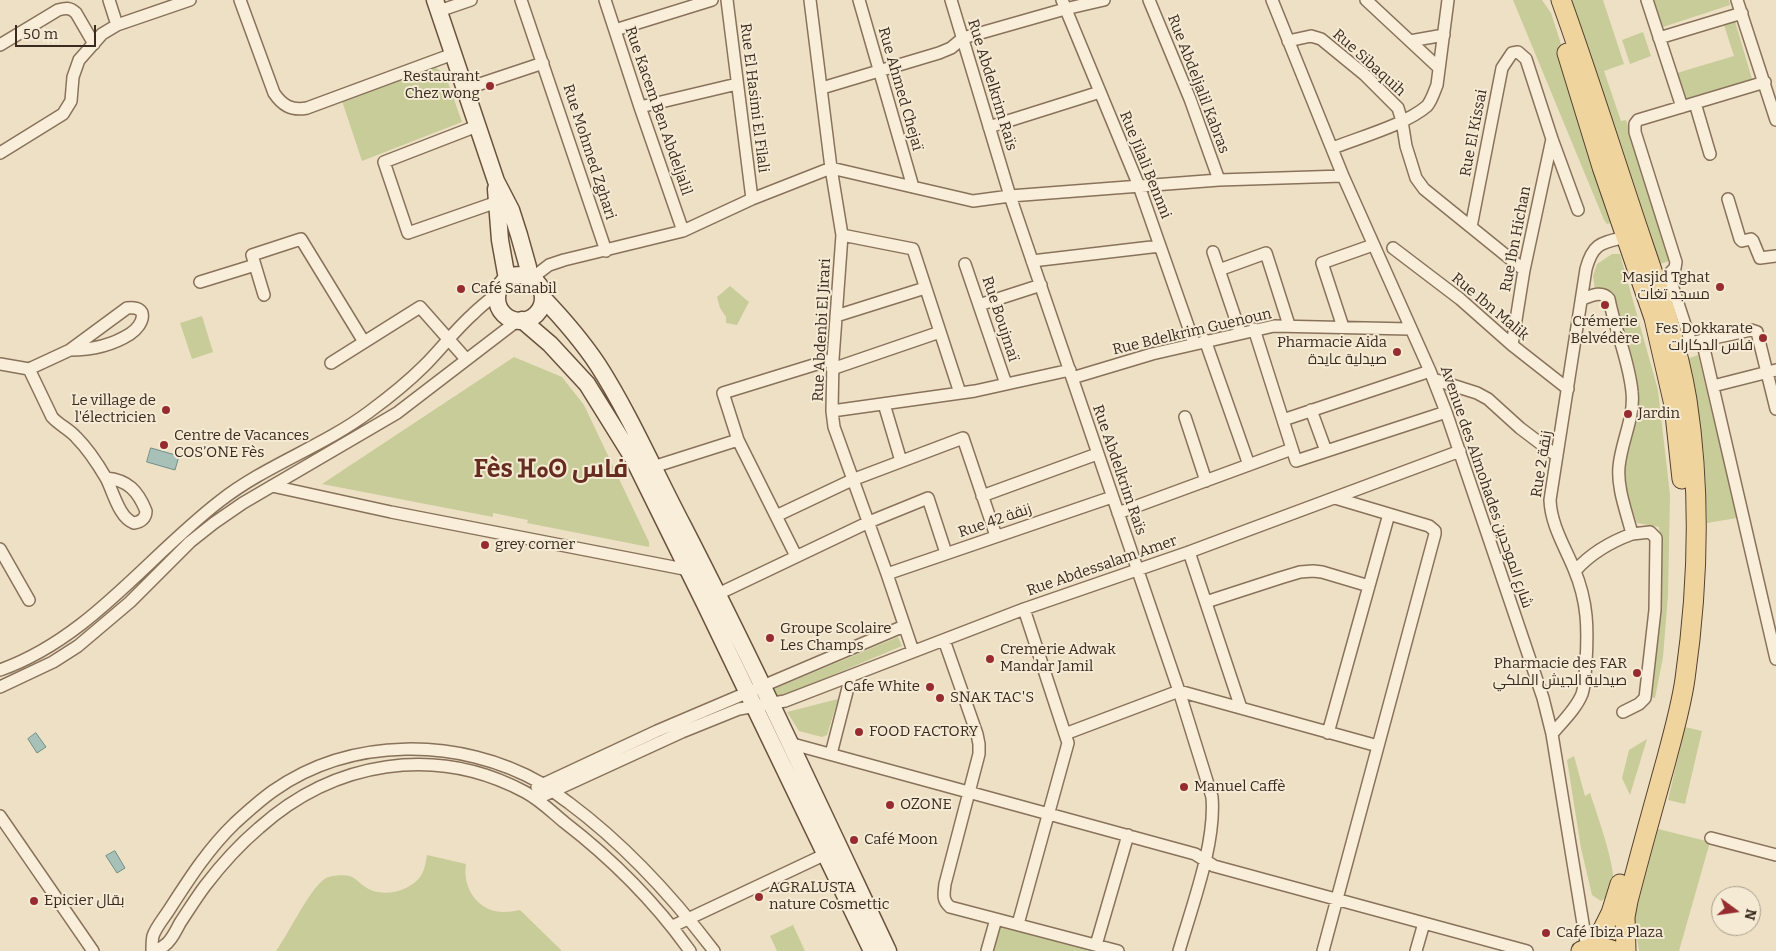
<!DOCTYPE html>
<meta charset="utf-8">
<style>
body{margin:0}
#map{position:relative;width:1776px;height:951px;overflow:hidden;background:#eee0c5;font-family:Bitter,serif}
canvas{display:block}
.north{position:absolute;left:1711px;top:886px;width:50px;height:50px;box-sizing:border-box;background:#f5ebd5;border:1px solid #aa9e8c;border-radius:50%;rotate:104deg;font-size:14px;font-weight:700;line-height:20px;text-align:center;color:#392b1f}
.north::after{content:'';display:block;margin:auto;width:18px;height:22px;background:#972c30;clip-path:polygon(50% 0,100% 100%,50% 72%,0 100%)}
.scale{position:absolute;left:15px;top:25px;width:81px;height:22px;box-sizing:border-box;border:2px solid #392b1f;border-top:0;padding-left:6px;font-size:15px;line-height:18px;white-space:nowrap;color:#392b1f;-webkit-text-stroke:4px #f5ebd5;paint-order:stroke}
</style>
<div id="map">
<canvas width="1776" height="951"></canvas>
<div class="north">N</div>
<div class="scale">50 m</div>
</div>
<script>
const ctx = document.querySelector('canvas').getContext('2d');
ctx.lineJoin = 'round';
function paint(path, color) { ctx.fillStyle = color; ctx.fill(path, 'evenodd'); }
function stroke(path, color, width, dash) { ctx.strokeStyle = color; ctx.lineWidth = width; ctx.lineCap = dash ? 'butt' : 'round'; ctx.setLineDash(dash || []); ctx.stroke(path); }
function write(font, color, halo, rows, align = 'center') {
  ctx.font = font + ' Bitter,Cairo,"Noto Sans Tifinagh",serif'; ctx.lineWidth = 4; ctx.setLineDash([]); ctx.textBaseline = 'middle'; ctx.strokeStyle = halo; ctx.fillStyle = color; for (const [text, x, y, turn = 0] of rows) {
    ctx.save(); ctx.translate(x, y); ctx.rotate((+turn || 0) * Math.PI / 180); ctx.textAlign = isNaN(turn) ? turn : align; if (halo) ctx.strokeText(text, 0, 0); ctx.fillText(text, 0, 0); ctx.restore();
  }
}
paint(new Path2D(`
 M1513,0H1542L1551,13L1618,221L1607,224L1604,220Z
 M1571,0H1603L1624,64L1604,71L1621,121L1626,120L1672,260L1657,265Z
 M1654,0H1729L1730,5L1663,27Z
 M1735,21L1752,79L1685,99L1677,73L1734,56L1724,25Z
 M1643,32L1651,56L1630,64L1622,40Z
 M425,67L436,68L445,74L462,122L362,161L341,98Z
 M1612,254H1620L1658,390L1670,495L1668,595L1663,657L1655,698L1650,697L1661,577L1659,527L1637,523L1622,482L1637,396L1608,289H1595L1593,276L1597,264Z
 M730,286L749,302L737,325L726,323V317L720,308L717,297Z
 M202,316L213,352L192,359L180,323Z
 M1698,355L1737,518L1707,523L1704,454L1698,413L1687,359Z
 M514,357L562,377L584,405L649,542V547L527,523L528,520L493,513V517L322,484Z
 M898,637L902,646L778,698L774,689Z
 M838,699L827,735L822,737L799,731L787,712Z
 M1685,727L1702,731L1685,804L1668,800Z
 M1647,739L1630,795L1622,778L1629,750Z
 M1574,756L1585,796L1590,793C1596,811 1616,867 1613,883C1612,890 1607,898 1601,901L1592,895L1581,848L1567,760Z
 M1658,829L1710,842L1679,951H1639L1634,919Z
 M427,855L466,864C462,888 478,912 504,912C509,912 515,911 520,910L562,951H276C288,935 311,886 326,878C331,875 347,874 352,877C359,881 363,887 371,890C387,897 413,890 422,874C425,868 426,861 427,855Z
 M998,922L1106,951H991Z
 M793,925L805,951H777L770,936Z`), '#c7cc99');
const water = new Path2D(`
 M151,448L179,456L175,470L147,462Z
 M36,733L46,747L37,753L28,739Z
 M115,851L125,868L117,873L106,856Z`);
paint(water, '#a7c1b9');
stroke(water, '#6d8f86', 1);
const street = new Path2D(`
 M109,0L117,25
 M240,0L274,93C282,105 291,111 307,108L453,54
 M521,0L606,251
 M605,0L640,107L683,231
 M727,0L752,199
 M810,0L831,168L842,235L833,359L832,411L834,427L887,574L913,651
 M859,0L913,187
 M951,0L1010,196L1179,691L1212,797C1216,843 1192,906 1179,951
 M1062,0L1139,186L1194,343
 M1149,0L1190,99L1219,180
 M1272,0L1343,176L1430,371L1446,412L1543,698L1552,734L1587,948
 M1366,0L1439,68
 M1647,0L1682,107
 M1737,0L1776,120
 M439,11L471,0
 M615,30L712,0
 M1659,38L1742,13
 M1288,41L1311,36L1321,39L1365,75L1398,108L1402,121L1406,146L1416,178L1424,189L1524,270
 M1410,41L1444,35
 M0,45L58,10C65,8 70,7 76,13L94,44
 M822,88L939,53L951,48L963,38L1065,9L1104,0
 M465,89L543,63
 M1695,103L1710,154
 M640,107L737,84
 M477,126L384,162L408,233L497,202
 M989,127L1100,92
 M1333,148C1360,137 1405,125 1427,106C1432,100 1434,92 1437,85L1448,0
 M0,153L63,114L71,101L73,77L79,60L102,34L117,25L190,0
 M1728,199L1740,239L1742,241L1751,239L1753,241L1760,258L1776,256
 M1471,227L1502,68L1512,53L1518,52L1526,59L1552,139L1578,210
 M842,235L913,249L960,393
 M1393,248L1460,299L1512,345L1568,389
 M1213,252L1240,332
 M1032,261L1160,246
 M965,264L1006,384
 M1219,270L1266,253L1289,325
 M532,278L549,265L564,260L683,231L752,199L831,168L973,201L1010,196L1219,180L1343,176
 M200,282L255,265
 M264,295L252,255L301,239L364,342
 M979,305L1041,285
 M836,316L925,288
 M1343,327L1322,263L1373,245
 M1254,329L1296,461L1446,412
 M1205,340L1249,465
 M1702,340L1776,659
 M1695,342L1751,330L1757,332L1776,409
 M1691,343L1669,276L1671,272L1675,268L1676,262L1635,132V124L1638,120L1765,82
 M1512,345L1524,270L1552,139
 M331,363L420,307L466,359
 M0,364L29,369L70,350L127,308C150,305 144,325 130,334C111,346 92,350 70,350
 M29,369L52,417C59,425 69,429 76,437C86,447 99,466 106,478C113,491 119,518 134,523C141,522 146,518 146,511C138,491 128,480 106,478
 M832,369L940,332
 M1072,378L1152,354L1274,326L1410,329
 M1433,379L1477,393L1488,399L1520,428L1557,456
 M1713,386L1776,370
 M884,404L901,461
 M1311,410L1326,451
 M832,411L975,391L1070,370
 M1185,417L1206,481
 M1283,420L1430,371
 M653,467L738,440
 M272,486L391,512L689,570L691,569
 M982,496L1097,454
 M1118,513L1292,449
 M776,516L852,480L963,438L996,536
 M0,549L29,600
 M1189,552L1241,708
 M796,556L738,440L723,393L833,359
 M1575,571C1591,553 1610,542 1632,534C1627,513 1617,489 1619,467C1621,442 1635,417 1632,392C1629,360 1615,330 1609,299C1602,290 1591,296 1582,299
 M887,574L1112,497
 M718,594L869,522L928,498L946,553
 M1206,602L1280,578L1300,572L1313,571L1322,572L1369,586
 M944,640L977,734L979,744V754L945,884C944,894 942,900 950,907L1118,951
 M0,670C90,638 146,558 220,501C266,465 322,447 369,412C388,398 407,383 424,366C441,349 455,330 473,314C481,306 490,299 499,292
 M0,687L53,662L78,646L130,602L190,542L214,523L243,503L397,413L517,321
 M1623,712L1639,704L1645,698L1655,610L1656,538L1650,532L1632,534
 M1328,733L1389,514
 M1065,734L1179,691L1378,746
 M1552,734C1562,722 1576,709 1582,694C1585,685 1585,673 1586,663C1588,629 1588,602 1574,569C1565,547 1551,525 1550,500L1586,269C1593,243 1601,243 1626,237
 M789,743L1195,854L1214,866L1527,951
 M831,754L851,676
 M537,787L657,731L904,626
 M536,799L682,732L739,709L785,701L1024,609L1189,552L1460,451
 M0,816L93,951
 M1711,838L1776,855
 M1018,924L1068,743L1024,609
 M673,926L826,854
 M1096,945L1128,835
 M152,951C152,946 152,940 153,936C156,927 164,918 169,910C189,879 208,849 235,823C247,812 259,801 273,791C351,736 460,737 541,783C551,789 560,797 569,803C624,844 672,896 714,951
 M156,951C159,949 163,947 165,945C172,940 176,930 180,923C188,911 196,898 205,886C221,865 239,845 259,828C334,761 435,744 525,792C540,800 552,812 564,822C612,859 655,902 690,951
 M987,951L996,919
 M1323,951L1435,534V531L1429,526L1335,498
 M1416,951L1424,923`);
const secondary = new Path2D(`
 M435,0L496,181L511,210L519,235L528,267L529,276
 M496,189L500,240L507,279
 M497 298a23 23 0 1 1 46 0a23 23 0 1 1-46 0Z
 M543,298C563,319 582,341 598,365C630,415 655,473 683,526C755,666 821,809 888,951
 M522,320L550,344L587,384L633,458L705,604L872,951`);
const primary = new Path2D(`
 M1561,0C1586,69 1608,139 1631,208C1652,272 1676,334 1687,400C1701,492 1698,588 1685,679C1681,707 1673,734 1666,761C1653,808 1640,854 1628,901L1625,917L1626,951
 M1567,53L1602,167L1654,318L1674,405L1682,479
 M1594,947L1611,913L1620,884
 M1581,951C1593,946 1603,946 1614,951`);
stroke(street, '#89725b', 14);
stroke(secondary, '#6a533e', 19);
stroke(primary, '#56412f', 21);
stroke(street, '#f8eed9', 11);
stroke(secondary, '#f8eed9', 16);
stroke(primary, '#f0d49e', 19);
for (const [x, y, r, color] of [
 [490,86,5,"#972c30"],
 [1720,287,5,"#972c30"],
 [461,289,5,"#972c30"],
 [1605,305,5,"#972c30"],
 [1763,338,5,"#972c30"],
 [1397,352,5,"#972c30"],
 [166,410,5,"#972c30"],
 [1628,414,5,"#972c30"],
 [164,445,5,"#972c30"],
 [485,545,5,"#972c30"],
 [770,638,5,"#972c30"],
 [990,659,5,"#972c30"],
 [1637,673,5,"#972c30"],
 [930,687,5,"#972c30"],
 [940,698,5,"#972c30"],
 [859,732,5,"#972c30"],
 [1184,787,5,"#972c30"],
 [890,805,5,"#972c30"],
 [854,840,5,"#972c30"],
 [759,897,5,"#972c30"],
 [34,901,5,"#972c30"],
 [1546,933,5,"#972c30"]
]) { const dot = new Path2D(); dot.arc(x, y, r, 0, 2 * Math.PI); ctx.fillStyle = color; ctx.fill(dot); stroke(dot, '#f5ebd5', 2); }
write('15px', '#392b1f', '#f5ebd5', [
 ["Rue Sibaquih",1369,63,42],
 ["Rue Abdeljalil Kabras",1198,84,69],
 ["Rue Abdelkrim Raïs",992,85,73],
 ["Rue Ahmed Chejaï",900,89,74],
 ["Rue El Hasimi El Filali",754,98,83],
 ["Rue Kacem Ben Abdeljalil",658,111,71],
 ["Rue El Kissai",1474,133,-79],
 ["Rue Mohmed Zghari",589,152,72],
 ["Rue Jilali Bennni",1145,165,68],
 ["Rue Ibn Hichan",1516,239,-79],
 ["Rue Ibn Malik",1490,307,40],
 ["Rue Boujmaï",1000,319,72],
 ["Rue Abdenbi El Jirari",822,330,-87],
 ["Rue Bdelkrim Guenoun",1192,332,-13],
 ["Rue 2 زنقة",1542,464,-81],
 ["Rue Abdelkrim Raïs",1119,470,71],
 ["Avenue des Almohades شارع الموحدين",1486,487,71],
 ["Rue 42 زنقة",995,521,-19],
 ["Rue Abdessalam Amer",1102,566,-19]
]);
write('15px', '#392b1f', '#f5ebd5', [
 ["Restaurant",480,77,"right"],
 ["Chez wong",480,94,"right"],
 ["Masjid Tghat",1710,278,"right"],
 ["مسجد تغات",1710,295,"right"],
 ["Café Sanabil",471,289],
 ["Crémerie",1605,322,"center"],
 ["Belvédère",1605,339,"center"],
 ["Fes Dokkarate",1753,329,"right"],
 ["فاس الدكارات",1753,346,"right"],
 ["Pharmacie Aida",1387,343,"right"],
 ["صيدلية عايدة",1387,360,"right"],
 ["Le village de",156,401,"right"],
 ["l'électricien",156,418,"right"],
 ["Jardin",1638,414],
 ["Centre de Vacances",174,436],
 ["COS’ONE Fès",174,453],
 ["grey corner",495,545],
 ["Groupe Scolaire",780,629],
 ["Les Champs",780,646],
 ["Cremerie Adwak",1000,650],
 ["Mandar Jamil",1000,667],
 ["Pharmacie des FAR",1627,664,"right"],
 ["صيدلية الجيش الملكي",1627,681,"right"],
 ["Cafe White",920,687,"right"],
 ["SNAK TAC'S",950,698],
 ["FOOD FACTORY",869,732],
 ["Manuel Caffè",1194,787],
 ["OZONE",900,805],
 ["Café Moon",864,840],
 ["AGRALUSTA",769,888],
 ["nature Cosmettic",769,905],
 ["Epicier بقال",44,901],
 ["Café Ibiza Plaza",1556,933]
], 'left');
write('bold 25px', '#652c1f', '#f5ebd5', [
 ["Fès ⴼⴰⵙ فاس",551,470]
]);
</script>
